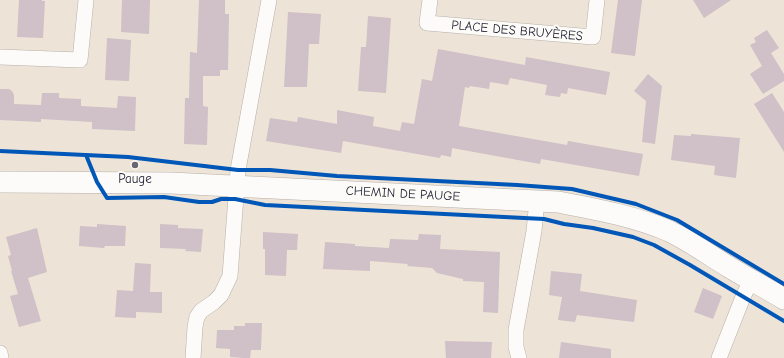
<!DOCTYPE html>
<meta charset="utf-8">
<style>
body{margin:0}
canvas{display:block;background:#ede3d6}
</style>
<canvas width="784" height="358"></canvas>
<script>
const ctx = document.querySelector('canvas').getContext('2d');
ctx.lineJoin = 'round';
function paint(path, color) { ctx.fillStyle = color; ctx.fill(path, 'evenodd'); }
function stroke(path, color, width, dash) { ctx.strokeStyle = color; ctx.lineWidth = width; ctx.lineCap = dash ? 'butt' : 'round'; ctx.setLineDash(dash || []); ctx.stroke(path); }
function write(font, color, halo, rows, align = 'center') {
  ctx.font = font + ' "Comic Neue",sans-serif'; ctx.lineWidth = 4; ctx.setLineDash([]); ctx.textBaseline = 'middle'; ctx.strokeStyle = halo; ctx.fillStyle = color; for (const [text, x, y, turn = 0] of rows) {
    ctx.save(); ctx.translate(x, y); ctx.rotate((+turn || 0) * Math.PI / 180); ctx.textAlign = isNaN(turn) ? turn : align; if (halo) ctx.strokeText(text, 0, 0); ctx.fillText(text, 0, 0); ctx.restore();
  }
}
paint(new Path2D(`
 M19,0H42V1H45L43,38L17,37Z
 M122,0H150L149,34L121,32Z
 M199,0H225V14H229L228,70H220V76H203V106L208,107L207,145L184,144L185,98H189L190,52L197,53Z
 M618,0H642L635,56L611,53Z
 M693,0H731L704,18Z
 M288,12L321,14L319,44H309L307,87H284Z
 M368,16L391,18L386,93L358,91L361,47H366Z
 M767,30L779,48L771,53L784,74V81L763,94L750,74L762,66L750,45L756,42L754,38Z
 M107,38L131,40L129,81L105,80Z
 M438,49L525,65L526,57L610,72L606,95L568,88L567,94L561,93L560,97L545,95L547,85L510,78L508,85L490,82L489,89L470,86L469,88L465,87L459,126L567,145L568,141L643,154L639,176L541,159L540,164L452,148L451,157L441,155L440,158L343,141L341,153L266,141L270,118L297,122L298,117L337,124V110L374,117L373,126L400,131L402,122L414,124L422,79L432,81Z
 M648,74L662,86L655,144L642,142L646,101L634,91Z
 M0,89H9L12,91L14,95V104L41,105L42,93H59V98L81,99V106L117,108L118,96L136,97L135,131L92,129V122L41,119V122L0,120Z
 M772,93L784,112V152L754,104Z
 M691,134L740,138L736,178L714,175L715,166L671,160L674,135L691,136Z
 M97,224L126,226L125,246H105L104,248L79,246L80,226L97,227Z
 M160,224L178,225V228L203,229L201,252L185,251L186,249L160,248Z
 M37,228L47,272L28,278L41,321L19,327L10,296L18,294L11,271H12L8,256L11,255L6,237Z
 M263,232L298,234L297,250H287L286,276L265,275V249H263Z
 M419,234L441,235L440,249L500,252L498,313L483,312L484,282L463,281V279L437,273L432,268L407,266L408,264L370,261V271L323,269L325,242L355,244V246L389,248L390,239L418,240Z
 M135,263L151,264L150,292H162V313L136,312V318L115,317L117,290L133,291Z
 M551,271L582,274L580,291L637,300L634,322L577,315L575,322L558,320L562,297L549,295Z
 M703,288L722,296L713,319L694,312Z
 M245,323H262L261,350H251L250,358H243L230,357V349L216,348L217,330H234V326H245Z
 M445,341L492,342L491,358H446Z
 M561,342L611,349V358H559Z`), '#d0c0c7');
const street = new Path2D(`
 M430,0L427,23L593,37L597,0
 M0,57L80,60L86,0
 M0,353L1,358
 M193,358L195,327L197,317L201,311L214,302L221,295L230,276L238,170L269,0
 M519,358L516,347V330L534,231L537,200
 M719,358L743,297L751,280`);
const secondary = new Path2D(`
 M0,182L171,183L558,202C595,209 634,216 669,231C690,241 709,255 729,267C747,278 766,288 784,299`);
stroke(street, '#b6b0aa', 16);
stroke(secondary, '#b6b0aa', 22);
stroke(street, '#fcfbf9', 15);
stroke(secondary, '#fcfbf9', 21);
stroke(new Path2D(`
 M0,151L128,157L238,170H270L337,176L517,185L572,189L636,204L677,220L784,284
 M86,155L97,182L107,198L164,197L199,202H212L221,199H235L265,205L544,219L564,224L593,228L633,237L654,245L690,265L784,321`), '#0057b8', 4);
for (const [x, y, r, color] of [
 [135,165,4,"#696671"]
]) { const dot = new Path2D(); dot.arc(x, y, r, 0, 2 * Math.PI); ctx.fillStyle = color; ctx.fill(dot); stroke(dot, '#fdfcf7', 1.5); }
write('13px', '#22223b', '#fdfcf7', [
 ["PLACE DES BRUYÈRES",517,31,5],
 ["CHEMIN DE PAUGE",403,194,3]
]);
write('13px', '#22223b', '#fdfcf7', [
 ["Pauge",135,179]
]);
</script>
